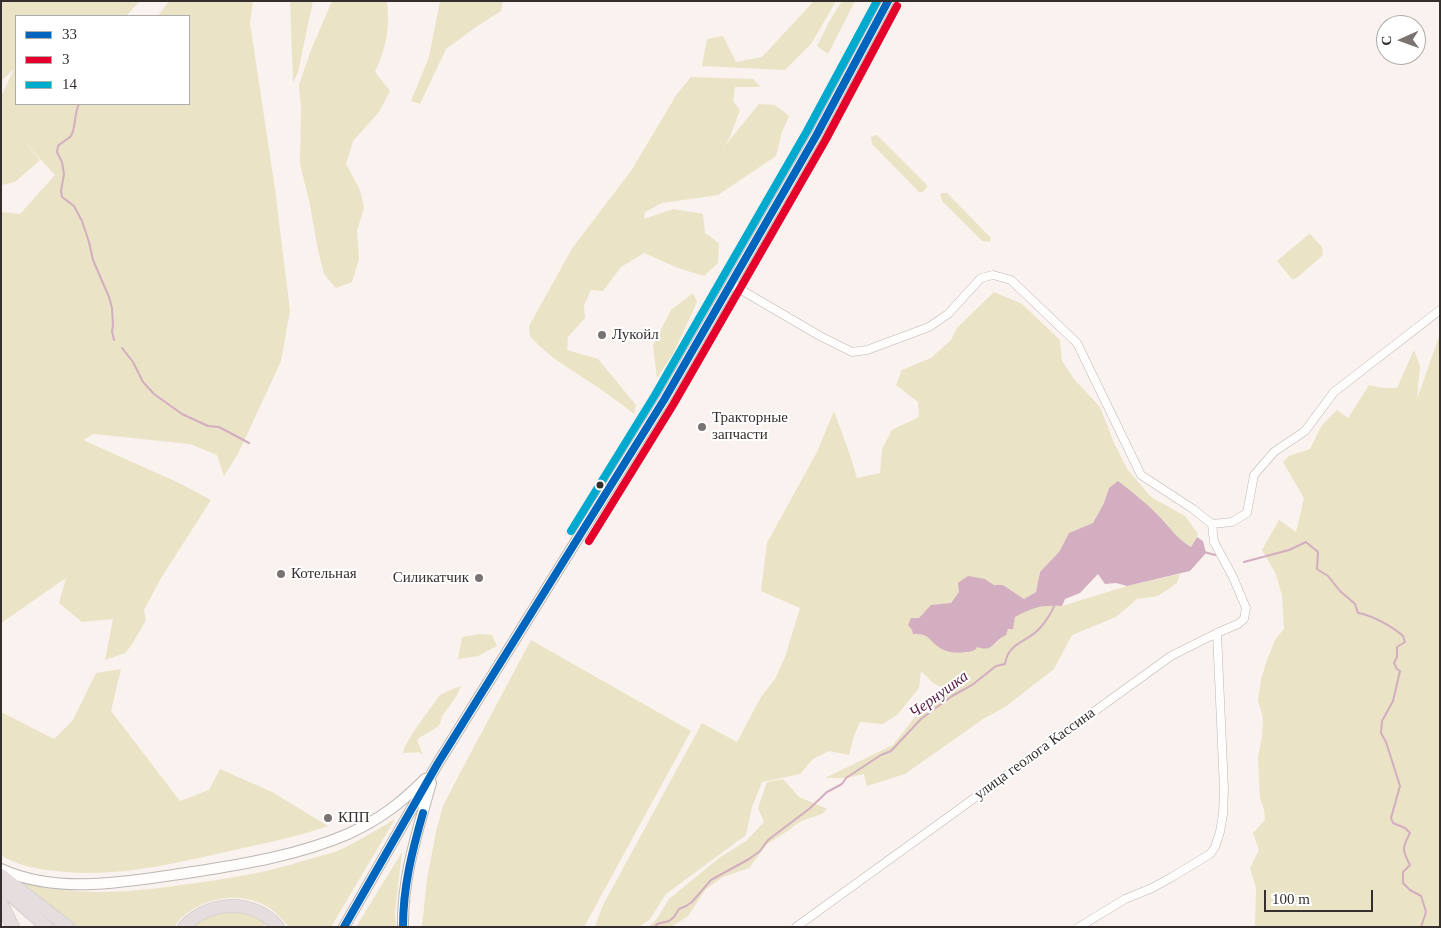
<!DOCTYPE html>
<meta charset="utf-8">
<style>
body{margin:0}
#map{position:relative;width:1441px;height:928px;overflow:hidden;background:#faf2ee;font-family:Georgia,serif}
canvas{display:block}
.frame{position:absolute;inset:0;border:2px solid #342f2d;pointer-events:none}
.legend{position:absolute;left:15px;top:15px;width:175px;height:90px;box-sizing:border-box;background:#fff;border:1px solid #aeacab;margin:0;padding:6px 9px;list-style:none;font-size:15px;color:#342f2d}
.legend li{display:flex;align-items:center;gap:10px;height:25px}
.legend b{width:25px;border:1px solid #aeacab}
.north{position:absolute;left:1376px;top:15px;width:50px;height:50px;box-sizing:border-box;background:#fff;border:1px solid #aeacab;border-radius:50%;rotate:268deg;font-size:14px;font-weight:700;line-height:20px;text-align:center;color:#342f2d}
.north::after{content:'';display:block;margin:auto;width:18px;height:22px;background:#797371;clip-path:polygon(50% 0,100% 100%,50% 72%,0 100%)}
.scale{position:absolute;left:1264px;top:890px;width:109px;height:22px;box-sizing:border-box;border:2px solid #342f2d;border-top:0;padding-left:6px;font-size:15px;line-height:18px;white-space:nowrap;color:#342f2d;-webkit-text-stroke:4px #fff;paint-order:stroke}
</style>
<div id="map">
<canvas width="1441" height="928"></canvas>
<div class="frame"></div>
<ul class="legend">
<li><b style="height:6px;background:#0065bd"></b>33</li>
<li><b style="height:6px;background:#e4002b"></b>3</li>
<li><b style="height:6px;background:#00a9ce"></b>14</li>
</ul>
<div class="north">С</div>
<div class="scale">100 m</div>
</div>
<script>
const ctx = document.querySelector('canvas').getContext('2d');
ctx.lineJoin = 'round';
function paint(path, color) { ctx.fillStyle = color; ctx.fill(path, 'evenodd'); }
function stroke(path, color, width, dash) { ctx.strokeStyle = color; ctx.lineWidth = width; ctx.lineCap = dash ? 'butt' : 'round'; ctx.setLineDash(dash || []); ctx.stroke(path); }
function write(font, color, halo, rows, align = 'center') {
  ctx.font = font + ' Georgia,serif'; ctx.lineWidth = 4; ctx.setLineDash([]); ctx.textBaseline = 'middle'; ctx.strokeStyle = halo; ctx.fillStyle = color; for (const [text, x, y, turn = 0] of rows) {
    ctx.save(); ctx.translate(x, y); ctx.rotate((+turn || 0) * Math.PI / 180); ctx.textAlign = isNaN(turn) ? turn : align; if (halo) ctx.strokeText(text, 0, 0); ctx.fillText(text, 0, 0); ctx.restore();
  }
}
paint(new Path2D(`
 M1,1H140L126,16H16V104H189V16H158L169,1H253L250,23L275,189L290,311L281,361L239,452L224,476L217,455L190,444L94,434L83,440L179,483L211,500L161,578L144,610L146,620L131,646L125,653L105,660L113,619L82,622L59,603L66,578L1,623V212L20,214L55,175L21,138L40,160L15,182L1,185V97L14,69L1,81Z
 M290,1H313L298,72L293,83Z
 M332,1H387C390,29 386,47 375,72L390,91L379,112L353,141L346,164L360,190L364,207L357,231L359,259L352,282L336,288L324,274L318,250L310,205L300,164L301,108L299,85L311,50Z
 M440,1H503L501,11L476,27L446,49L420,104L411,101L429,57Z
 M814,1H836L811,44L785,70L702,66L707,39L723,36L736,62L762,57Z
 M842,1H855L828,54L817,46L829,22Z
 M691,77L753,79L761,87H735L733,101L740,110L729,139L722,149L759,104L775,105L789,116L782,132L776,156L718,195L662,203L645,212L644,219L673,209L703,214L705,233L719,243L718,263L704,276L678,268L644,253L621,267L603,291L591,290L584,305L585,318L568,337L567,350L598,359L636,405L634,414C624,406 613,398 602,390C576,372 551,360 530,336L529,326L573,247L631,171L677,94Z
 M876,135L878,136L926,184L927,187L923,192H919L872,144L871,137Z
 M942,193H947L991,238L990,242L982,241L942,201L940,195Z
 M1309,234L1311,235L1322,247L1323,255L1298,277L1294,279L1291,278L1277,261Z
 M994,292L1022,304L1060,340L1062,361L1074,379L1100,407L1114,443L1127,469L1151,497L1185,516L1198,534L1191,547C1176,538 1169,526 1157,514C1145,502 1132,492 1118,482L1109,488L1104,503L1093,523L1069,533L1059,552L1040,572L1036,592L1024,599L1003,585H994L985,579L959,592L951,603L942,605L923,613L912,630L913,634H919L929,637L940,648L953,652L966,653L976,646L989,648L996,644L1008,629L1014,617L1031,609L1046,605L1062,606L1127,586L1180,574L1177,583L1158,596L1137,599L1116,617L1072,635L1054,669L1005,707L983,719L905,774L867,786L864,774L846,778H825L893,745L926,703L947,689L934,684L921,671L919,688L897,715L883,724L860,722L854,736L849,755L829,751L813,759L800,774L762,782L752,807L746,835L666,894L650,919L639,927H595L602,907L702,723L737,742L761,697L775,679L785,657L800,608L761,591L767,543L817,452L834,411L850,455L857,478L880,473L882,449L892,430L919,417L918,402L896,385L902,370L931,358L951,340L957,328Z
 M693,293L697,302L673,354L657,378L653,345L671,310Z
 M1440,334V927H1255L1256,888L1250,868L1259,850L1253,833L1265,820L1264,810L1260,798L1259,777L1258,757L1262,737L1263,718L1258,700L1261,680L1266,663L1275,640L1284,629L1282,596L1276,574L1262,550L1279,520L1296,532L1304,498L1283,462L1289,456L1310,449L1322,425L1337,410L1348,418L1369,385L1383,388H1397L1414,350L1420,366L1417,399Z
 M480,634L492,635L497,646L478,656L458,659L462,637Z
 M531,640L691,731L584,927H422L427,879L436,832L443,806L459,775Z
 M121,669L111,711L180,801L209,790L220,769L272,792L328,826C293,838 257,845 221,853C163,866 108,879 48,870C31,868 15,864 1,855V712L54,739L73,720L96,673Z
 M461,686L456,697L442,716L440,724L437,727L419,738L417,740L423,755L419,752L403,753L404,748L414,731L440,695L450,690Z
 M783,779L799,797L827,809L822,814L801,821L786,832L767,844L749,868L723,877L706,889L688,916L671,927H648L656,920L669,899L719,858L746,841L764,822L758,808L767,782Z
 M395,819L331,927H289C282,919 275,911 266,906C237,889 193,899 174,927H76L14,880C81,901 149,890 217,880C250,875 282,868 313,858C323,855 333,853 342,849C360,840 378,829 395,819Z
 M402,852L395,912L396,927H356Z
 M227,911C243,913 252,914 266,924L263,927H191L200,919Z`), '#eae3c5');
paint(new Path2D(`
 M1118,481C1132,492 1145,502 1157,514C1169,526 1176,538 1191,547L1197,537L1203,541L1206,553L1190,571L1127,586L1116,583L1105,584L1098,574L1080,593L1065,599L1062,606C1040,605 1034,607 1015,617L1013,629H1008L1006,635C994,640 994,653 977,647L975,650C964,654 951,654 940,648C928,640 931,634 913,634L912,630L908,625L911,618H919L931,605L951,603L959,592L958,583L968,576L985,579L994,585H1003L1024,599L1036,592L1040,572L1059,552L1069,533L1093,523L1104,503L1109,488Z`), '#d3adc0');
stroke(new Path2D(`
 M79,104C74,113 76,128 71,136C67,140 62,142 58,146L57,152L62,162L64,174L61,191L62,197L74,206L82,221L89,242L93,260L109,297L112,308L113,326L112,331L114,340
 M122,348L133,362L143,382L154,394L182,414L208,426L219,427L249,443
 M1204,552L1215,555
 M1244,562L1289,550L1306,542L1318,552L1317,569L1328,576L1340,591L1355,604L1358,613C1372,615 1393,627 1403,636L1405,642L1397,647V657L1394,663L1397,669L1400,671L1393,701L1382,721L1381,733L1386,742L1400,786L1391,818L1393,823L1405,828L1410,833C1402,848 1402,850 1410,865L1403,872V883L1410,890L1421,896L1423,902L1426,912L1421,927
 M655,927L657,924L669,921L674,917L679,909L686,906L692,902L711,880L749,859L760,851L768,840L809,809L827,792L842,784L846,778L881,755L891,751L921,719L952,696L972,685L996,666L1005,664C1008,642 1028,642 1040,628C1046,621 1052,612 1055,604`), '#d3adc0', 2);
const minor = new Path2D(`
 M731,284L820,336L852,352L867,350L929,327L948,314L981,278L993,275L1011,280L1077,343L1141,475L1193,509L1212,524
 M796,927L1171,656L1217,633L1238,624L1244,619L1246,608L1233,577L1214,542L1212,524L1232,522L1247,513L1254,475L1274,452L1305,431L1334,392L1440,310
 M1079,927L1125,899L1152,888L1172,877L1210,854L1215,847L1220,832L1223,814L1224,789L1217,633`);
const secondary = new Path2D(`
 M1,869C60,896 131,881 193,872C245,864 299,855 348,834C380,819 400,804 425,779
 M344,927L438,763L664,400L816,136L888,1
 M403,927C402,877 418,830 431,783`);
const trunk = new Path2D(`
 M1,875L68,927
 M1,887L47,927
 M1,903L13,927
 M184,927C210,900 253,898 278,927`);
stroke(minor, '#bcb7b4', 9);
stroke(secondary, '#bcb7b4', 12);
stroke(trunk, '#d5d1cf', 14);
stroke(minor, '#fefdfc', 8);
stroke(secondary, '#fefdfc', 10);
stroke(trunk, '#e6dede', 12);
stroke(new Path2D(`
 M344,927L438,763L664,400L816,136L888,1
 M403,927C403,887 412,851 423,813`), '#0065bd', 8);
stroke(new Path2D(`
 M589,541L673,405L825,141L897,6`), '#e4002b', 8);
stroke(new Path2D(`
 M571,531L655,395L807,131L877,1`), '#00a9ce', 8);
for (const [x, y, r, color] of [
 [602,335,5,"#797371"],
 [702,427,5,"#797371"],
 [600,485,4.5,"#342f2d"],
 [281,574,5,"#797371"],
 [479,578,5,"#797371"],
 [328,818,5,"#797371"]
]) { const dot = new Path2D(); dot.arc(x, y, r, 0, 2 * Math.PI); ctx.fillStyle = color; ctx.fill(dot); stroke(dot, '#fff', 2); }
write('15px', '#342f2d', '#fff', [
 ["Лукойл",612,335],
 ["Тракторные",712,418],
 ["запчасти",712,435],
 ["Котельная",291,574],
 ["Силикатчик",469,578,"right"],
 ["КПП",338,818]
], 'left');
write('15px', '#342f2d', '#fff', [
 ["улица геолога Кассина",1035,754,-36]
]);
write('italic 16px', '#5d2147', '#fff', [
 ["Чернушка",939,695,-36]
]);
</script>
